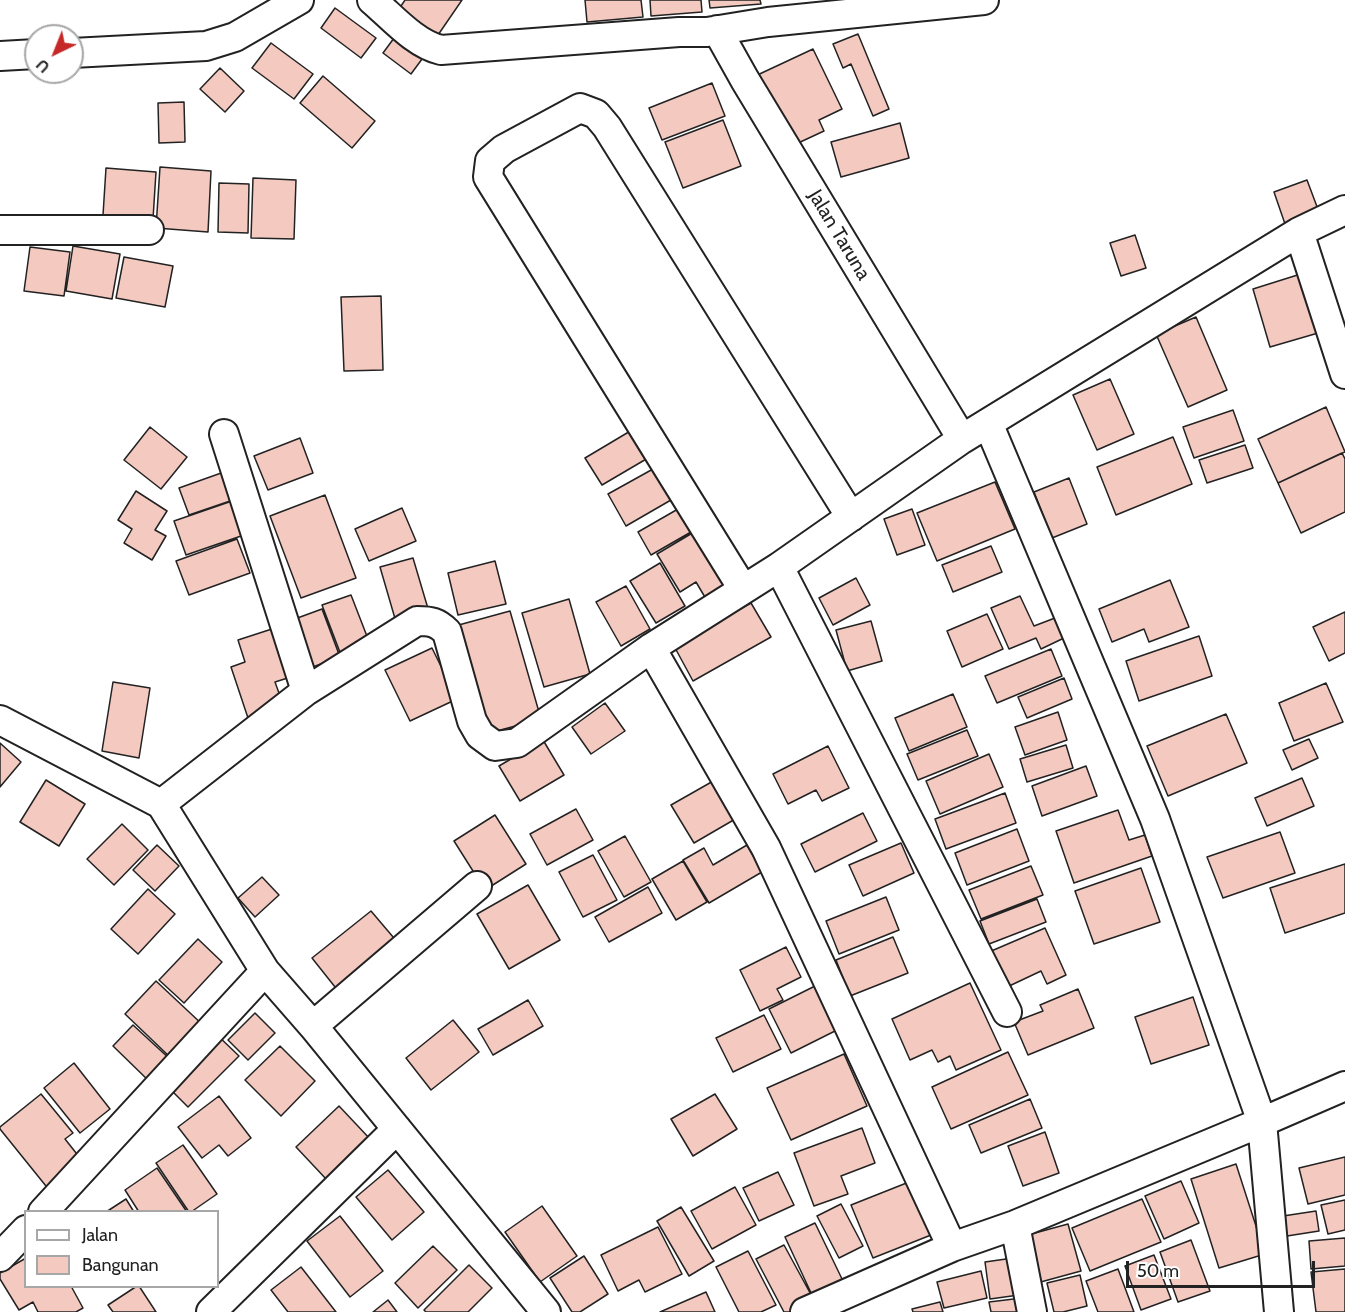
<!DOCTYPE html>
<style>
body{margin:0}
#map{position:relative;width:1345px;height:1312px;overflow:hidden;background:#fff;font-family:Cabin,sans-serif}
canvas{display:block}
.legend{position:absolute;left:24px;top:1210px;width:195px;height:78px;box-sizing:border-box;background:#fff;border:2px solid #a7a7a7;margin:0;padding:8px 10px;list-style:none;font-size:18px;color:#222}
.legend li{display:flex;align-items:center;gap:12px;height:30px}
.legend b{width:30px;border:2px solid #a7a7a7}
.north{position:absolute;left:24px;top:24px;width:60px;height:60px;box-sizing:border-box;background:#fff;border:2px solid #a7a7a7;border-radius:50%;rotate:223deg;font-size:16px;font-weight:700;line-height:24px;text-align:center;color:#222}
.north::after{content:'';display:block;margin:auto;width:21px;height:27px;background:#c62828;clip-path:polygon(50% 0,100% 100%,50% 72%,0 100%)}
.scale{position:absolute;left:1126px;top:1261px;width:189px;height:27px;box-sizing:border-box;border:3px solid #222;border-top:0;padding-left:8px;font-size:18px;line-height:21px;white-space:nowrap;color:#222;-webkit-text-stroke:4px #fff;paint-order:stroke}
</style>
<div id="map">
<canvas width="1345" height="1312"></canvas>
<ul class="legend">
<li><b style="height:8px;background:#fff"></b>Jalan</li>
<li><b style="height:16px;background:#f3c9c0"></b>Bangunan</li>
</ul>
<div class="north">U</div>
<div class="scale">50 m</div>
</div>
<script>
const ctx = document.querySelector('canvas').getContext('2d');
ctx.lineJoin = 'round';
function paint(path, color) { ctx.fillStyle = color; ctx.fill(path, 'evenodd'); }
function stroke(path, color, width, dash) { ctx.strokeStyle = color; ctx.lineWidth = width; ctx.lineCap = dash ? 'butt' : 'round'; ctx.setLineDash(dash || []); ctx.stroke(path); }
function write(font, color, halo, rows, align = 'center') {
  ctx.font = font + ' Cabin,sans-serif'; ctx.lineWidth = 4.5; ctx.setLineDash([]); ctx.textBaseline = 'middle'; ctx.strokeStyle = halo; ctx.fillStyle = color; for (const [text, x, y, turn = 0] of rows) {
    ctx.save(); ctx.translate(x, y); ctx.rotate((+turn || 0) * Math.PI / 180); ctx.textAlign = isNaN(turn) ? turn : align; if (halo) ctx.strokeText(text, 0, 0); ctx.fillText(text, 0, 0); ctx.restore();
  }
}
const building = new Path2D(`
 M405,0H462L438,35L399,9Z
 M585,0H641L643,17L587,22Z
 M650,0H701L702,12L651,16Z
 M709,0H760L761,4L710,8Z
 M335,8L376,38L361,58L321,28Z
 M397,34L425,55L411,74L383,53Z
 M858,34L889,109L873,116L851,64L843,68L833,44Z
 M271,43L313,74L294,99L252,68Z
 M813,49L842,109L819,120L824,131L796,144L751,78Z
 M220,68L244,91L225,112L200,89Z
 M323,76L375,121L352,148L300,103Z
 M712,83L725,116L662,140L649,108Z
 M184,102L185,142L159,143L158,103Z
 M723,120L741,166L683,188L665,142Z
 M900,123L909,158L841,177L831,142Z
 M160,167L211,171L208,232L156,228Z
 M106,168L156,172L153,219L103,215Z
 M253,178L296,180L294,239L251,238Z
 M1307,180L1319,212L1285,224L1274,192Z
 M219,183L249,184L248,233L218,232Z
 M1135,235L1146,268L1121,276L1110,243Z
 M73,246L120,254L112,299L66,291Z
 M30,247L70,252L64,296L24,291Z
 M124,257L173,266L165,307L116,298Z
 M1307,272L1325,331L1270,347L1253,289Z
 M381,296L383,370L344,371L341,297Z
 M1196,317L1227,390L1188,407L1156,334Z
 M1110,379L1134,434L1097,450L1073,395Z
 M1326,407L1345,452L1278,483L1258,439Z
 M1233,410L1244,441L1194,458L1183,427Z
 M150,427L187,457L161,489L124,460Z
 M632,430L648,458L602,485L585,458Z
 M1173,437L1192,484L1116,515L1097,467Z
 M300,438L313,473L268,490L254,456Z
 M1245,445L1253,468L1207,483L1199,460Z
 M1342,453L1345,459V512L1301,533L1278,483Z
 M653,469L671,500L626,526L608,494Z
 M224,472L233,500L189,515L179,488Z
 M1069,478L1087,524L1052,538L1034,492Z
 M995,482L1015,529L937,561L917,513Z
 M136,491L167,511L155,530L166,536L152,560L124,543L132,529L118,520Z
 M325,495L356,578L301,598L270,516Z
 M232,501L244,535L186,555L174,521Z
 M402,508L416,541L369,561L355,529Z
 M678,509L691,532L651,555L638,532Z
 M912,509L925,545L897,555L884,519Z
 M694,532L730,592L709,604L696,582L680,592L657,554Z
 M237,539L250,573L189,595L176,561Z
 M991,546L1002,572L953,592L942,565Z
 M413,558L429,612L396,622L380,567Z
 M495,561L506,604L458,615L448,573Z
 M660,563L685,606L656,623L630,581Z
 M856,578L870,605L833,625L819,598Z
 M1170,580L1189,627L1149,642L1144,629L1112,642L1099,609Z
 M626,586L650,629L621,646L596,602Z
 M351,595L370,644L341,655L322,605Z
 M1020,596L1034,626L1055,618L1064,638L1041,649L1036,638L1009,649L991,608Z
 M569,599L590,674L544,687L522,613Z
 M751,603L771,637L693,681L674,646Z
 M322,609L340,657L310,668L292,620Z
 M510,611L541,719L486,734L455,626Z
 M1345,612V653L1329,661L1313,627Z
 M987,614L1003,649L962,667L947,631Z
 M871,621L882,661L847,671L836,630Z
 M278,627L294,676L275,682L284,707L248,718L231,667L245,662L238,640Z
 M1199,636L1212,676L1139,701L1126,661Z
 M432,648L457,699L410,721L385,670Z
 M1051,649L1062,676L997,703L985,676Z
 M1064,678L1072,699L1027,718L1018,697Z
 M113,682L150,688L139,758L102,751Z
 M1326,683L1343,722L1294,741L1279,703Z
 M953,694L967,727L909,751L895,718Z
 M605,703L625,731L591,754L572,727Z
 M1058,712L1067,740L1025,755L1015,727Z
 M1226,714L1247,763L1168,796L1147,746Z
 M967,730L978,756L918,780L907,754Z
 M1309,739L1318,758L1292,770L1283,750Z
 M543,740L564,775L520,801L499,766Z
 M0,743L21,762L0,787Z
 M1066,745L1073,768L1027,782L1020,759Z
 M828,746L849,788L822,801L816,790L788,804L773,774Z
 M989,754L1003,787L940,814L926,781Z
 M1086,766L1097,796L1042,816L1032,786Z
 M1302,778L1314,806L1267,826L1255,798Z
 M46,780L85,804L59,846L20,822Z
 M715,780L737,818L694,843L671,805Z
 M1005,793L1016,823L946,849L935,819Z
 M576,809L593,840L547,865L530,834Z
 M1118,810L1129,840L1145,835L1152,856L1074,883L1056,831Z
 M863,813L877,841L815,872L801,844Z
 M495,815L526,864L485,890L454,841Z
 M122,824L148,850L114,885L87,859Z
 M1017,829L1029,861L967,885L955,853Z
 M1280,832L1295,873L1223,898L1207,857Z
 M625,836L651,882L624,897L598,851Z
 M901,843L914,873L863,896L849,865Z
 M157,845L179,866L155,891L133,870Z
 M747,845L762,872L709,903L683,860L704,848L713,865Z
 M593,855L617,900L583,917L559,872Z
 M683,861L707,902L676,920L652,879Z
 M1345,864V913L1285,933L1270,888Z
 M1031,866L1043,895L981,919L969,890Z
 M1141,868L1160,922L1094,944L1075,891Z
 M262,877L279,895L255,917L238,898Z
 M528,885L560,940L509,969L477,914Z
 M648,887L662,913L609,942L595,917Z
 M148,889L175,914L138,954L111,929Z
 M886,897L899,930L839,954L826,921Z
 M1037,899L1046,922L989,944L980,921Z
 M371,911L399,944L339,992L312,958Z
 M1045,928L1066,975L1047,984L1041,971L1005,988L989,952Z
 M893,937L908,973L850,996L836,960Z
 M198,939L222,962L184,1003L159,980Z
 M786,947L801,977L777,989L783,1000L760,1011L740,970Z
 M156,981L204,1026L172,1059L125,1014Z
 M970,983L1001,1050L956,1070L950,1056L938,1062L932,1050L910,1060L892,1019Z
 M815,986L837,1030L791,1053L769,1009Z
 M1078,989L1094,1028L1028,1055L1014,1022L1043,1011L1040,1005Z
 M1193,997L1209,1045L1151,1064L1135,1017Z
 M528,1000L543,1026L493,1055L478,1029Z
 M255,1013L275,1033L248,1060L228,1040Z
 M764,1015L781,1049L733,1072L716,1038Z
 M453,1020L479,1052L431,1090L406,1058Z
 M133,1025L172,1061L151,1083L113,1046Z
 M214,1032L239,1056L188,1107L164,1083Z
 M280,1046L315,1081L281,1116L245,1080Z
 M1008,1052L1028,1095L951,1129L932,1087Z
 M844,1054L867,1106L791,1140L767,1088Z
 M74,1063L110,1109L80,1133L44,1088Z
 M41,1094L73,1133L65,1139L84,1163L50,1191L0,1129V1127Z
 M715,1094L737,1129L693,1156L671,1119Z
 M219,1096L251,1138L228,1156L219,1145L202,1158L178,1127Z
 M1030,1099L1042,1128L981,1153L969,1125Z
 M339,1106L371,1140L327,1180L296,1147Z
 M862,1128L875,1163L841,1176L848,1194L814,1206L794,1153Z
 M1045,1132L1059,1173L1023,1186L1008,1146Z
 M183,1145L217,1194L191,1212H189L156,1163Z
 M1345,1157V1195L1308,1204L1299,1168Z
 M1236,1164L1265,1254L1219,1268L1191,1179Z
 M157,1168L187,1212H139L125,1190Z
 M388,1170L424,1212L392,1240L356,1197Z
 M778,1172L794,1205L759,1221L743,1188Z
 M1181,1181L1199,1223L1164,1239L1145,1196Z
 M909,1182L931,1235L873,1258L851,1205Z
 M735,1187L756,1225L712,1249L691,1211Z
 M126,1199L134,1212H106Z
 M1142,1199L1161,1242L1090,1271L1072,1228Z
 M1345,1200V1230L1328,1234L1321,1205Z
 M841,1204L863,1246L839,1258L817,1216Z
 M542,1206L577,1256L540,1282L505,1232Z
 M681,1207L714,1261L689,1276L657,1221Z
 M1316,1211L1319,1231L1287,1236L1283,1216Z
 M340,1216L383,1271L350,1297L307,1241Z
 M815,1223L843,1281L812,1295L785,1237Z
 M1068,1224L1081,1271L1037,1283L1024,1236Z
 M658,1227L682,1274L645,1292L639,1280L618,1291L601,1255Z
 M1345,1238V1266L1311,1269L1309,1241Z
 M1191,1240L1210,1291L1178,1302L1160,1252Z
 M784,1245L815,1302L796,1312H784L756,1259Z
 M433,1246L457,1270L418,1308L395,1283Z
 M748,1251L776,1305L761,1312H739L716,1267Z
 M1154,1255L1171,1299L1141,1310L1125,1266Z
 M584,1256L608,1294L580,1312H572L550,1278Z
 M26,1258V1286H71L83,1308L76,1312H38L33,1302L19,1310L0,1279V1273Z
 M1013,1258L1019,1295L990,1299L985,1262Z
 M469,1265L492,1288L468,1312H426L424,1310Z
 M301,1267L336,1312H288L271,1290Z
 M1118,1269L1134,1312H1098L1086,1281Z
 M1345,1269V1312H1316L1311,1272Z
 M981,1271L987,1298L944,1308L937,1282Z
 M1080,1275L1087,1306L1063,1312H1054L1047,1283Z
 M137,1286H139L156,1312H113L108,1305Z
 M706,1292L715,1312H660Z
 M1022,1298L1025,1312H991L989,1302Z
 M388,1300L397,1312H373Z
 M940,1302L943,1312H913L912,1309Z`);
paint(building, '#f3c9c0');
stroke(building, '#222', 1.5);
const minor = new Path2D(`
 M372,0C392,17 415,44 441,50L679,32H707L768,22L984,0
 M717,30L745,80L962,439
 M72,53L206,46L235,37L299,0
 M0,56L36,54
 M0,230H149
 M1299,232L1345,374
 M224,434L306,691
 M779,567L1007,1012
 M743,589L488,177L490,161L504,149L580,108L596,114L607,127L851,517
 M651,648L766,848L952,1247
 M0,720L161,804L265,971L313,1026L546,1312
 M161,804L306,691L417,621C431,621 437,622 447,632L472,721L480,735L495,746L517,743L651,648L779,567L962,439L1299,232L1345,210
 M313,1026L477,886
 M43,1212L265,971
 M1015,1225L1032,1312
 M0,1257L26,1230
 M211,1312L397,1129
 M805,1312L952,1247L1015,1225L1262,1122L1155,819L988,423
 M1279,1312L1262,1122L1345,1086`);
stroke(minor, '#222', 32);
stroke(minor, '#fff', 28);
write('20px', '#222', '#fff', [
 ["Jalan Taruna",839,235,59]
]);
</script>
